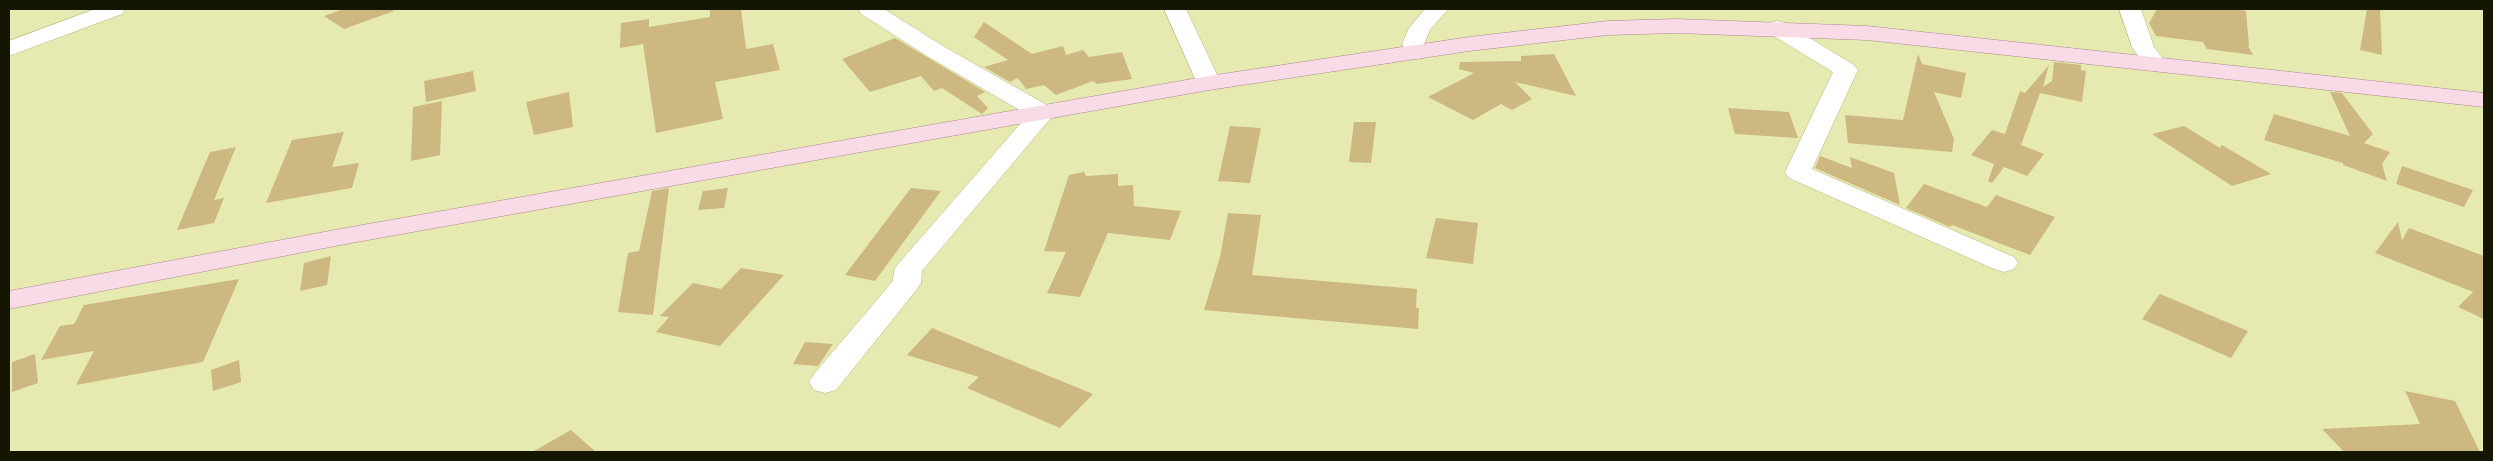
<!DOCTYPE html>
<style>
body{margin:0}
#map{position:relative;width:2493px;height:461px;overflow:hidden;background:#e7eab0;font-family:"DM Sans",sans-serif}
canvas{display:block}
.frame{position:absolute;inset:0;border:10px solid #151602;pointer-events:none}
</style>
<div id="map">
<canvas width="2493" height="461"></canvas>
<div class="frame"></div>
</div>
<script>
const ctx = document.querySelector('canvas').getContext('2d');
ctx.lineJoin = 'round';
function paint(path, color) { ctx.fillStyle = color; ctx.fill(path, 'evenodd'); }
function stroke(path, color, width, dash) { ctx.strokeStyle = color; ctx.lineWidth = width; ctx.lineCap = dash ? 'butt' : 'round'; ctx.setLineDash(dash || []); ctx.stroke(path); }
paint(new Path2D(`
 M344,9H394V11L344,29L324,16Z
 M710,9H741L746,49L773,44L780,70L715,82L723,119L656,133L643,44L620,48L621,23L649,19V27L710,17Z
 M2157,9H2236L2246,11L2249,46H2248L2253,55L2207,49L2203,42L2156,36L2149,23Z
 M2367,9H2380L2382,55L2360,50Z
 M984,22L1032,54L1063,46L1066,55L1083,50L1089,57L1122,52L1132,79L1097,84L1093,81L1056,95L1044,85L1026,89L1018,78L1010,82L984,67L1008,60L974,37Z
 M895,38L985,92L977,96L988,108L982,114L942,88L934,91L921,76L870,92L842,59Z
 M1554,54L1576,96L1515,82L1532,99L1512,110L1501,104L1473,120L1428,97L1474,73L1459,69L1460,62L1521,61V56Z
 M1918,54L1922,64L1966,73L1961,98L1934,92L1954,139L1952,152L1848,143L1845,115L1903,120Z
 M2054,62L2081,65V70L2086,71L2082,102L2040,93L2021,145L2044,154L2027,176L2004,167L1992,183L1988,181L1994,164L1971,155L1992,130L2005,134L2020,91L2025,93L2049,65L2043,87L2052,81Z
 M473,71L476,91L426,102L424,81Z
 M569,92L573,127L534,135L526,102Z
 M2330,92L2342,93L2373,134L2364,143L2390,152L2382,164L2387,181L2343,165V163L2264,140L2274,114L2350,136Z
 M442,101L440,155L411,161L413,107Z
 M1728,108L1789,112L1798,138L1735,134Z
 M1354,122H1376L1371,163L1349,162Z
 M1230,126L1261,128L1250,183L1218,181Z
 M2184,126L2220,148L2222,145L2271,174L2232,186L2152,134Z
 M344,132L332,167L359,163L352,188L266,203L292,140Z
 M236,147L214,200L224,198L214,223L177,230L210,152Z
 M1820,156L1852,168L1850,157L1894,173L1900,205L1815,168Z
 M2402,166L2473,190L2464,207L2396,184Z
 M1084,172L1086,176L1118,174V186L1133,185L1134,206L1181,211L1170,240L1108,233L1080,297L1047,293L1066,252L1044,251L1069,175Z
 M1924,184L1987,207L1996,195L2055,217L2030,255L1952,225L1950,227L1906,208Z
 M669,188L653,315L618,312L628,253L639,251L652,191Z
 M728,188L724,208L698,210L703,191Z
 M911,188L941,191L875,281L845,275Z
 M1228,213L1261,215L1252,275L1417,289L1416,308H1419L1418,329L1204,310L1220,257Z
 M1436,218L1478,223L1473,264L1426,258Z
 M2398,222L2402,240L2409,228L2484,256V319L2458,307L2473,292L2375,253Z
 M331,256L327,285L300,291L304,263Z
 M741,268L784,275L720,346L656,332L669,317L660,316L693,283L721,289Z
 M239,279L203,362L76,385L94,351L41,360L60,326L74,324L84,305Z
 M2160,294L2248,331L2231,358L2142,319Z
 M932,328L1093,394L1060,428L967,388L979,377L907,355Z
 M805,342L833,344L818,366L793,364Z
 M35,354L38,383L12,392V362Z
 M239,360L241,382L213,391L211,370Z
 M2405,391L2455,401L2480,452H2344L2322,429L2420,424Z
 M571,430L596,452H532Z`), '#ccb880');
const minor = new Path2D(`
 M95,9H125L122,14L9,56V41Z
 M858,9H884L943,46L1052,108L1055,113L922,271L921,283L917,289L836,390L825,393L814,390L809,382L814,374L893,281L894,270L898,264L1028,115L927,56L861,14Z
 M1164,9H1186L1221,83L1217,88L1209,90L1201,88L1197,83Z
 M1425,9H1448L1430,30L1424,44L1428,52L1425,57L1417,59L1409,57L1402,44L1409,28Z
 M2119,9H2141L2154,47L2167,64L2163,69L2155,71L2147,69L2132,47Z
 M1777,21L1785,23L1854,65L1858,70L1812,169L2014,257L2018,263L2014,269L2004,272L1994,269L1789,178L1785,172L1833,72L1769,33L1766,28L1769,23Z`);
const major = new Path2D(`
 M1676,19L1867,26L2484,93V107L1867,40L1676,33L1608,35L1469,51L1209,90L351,243L9,309V291L351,227L1209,76L1469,37L1608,21Z`);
stroke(minor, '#b2b57c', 1);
stroke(major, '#a7868e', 1);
paint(minor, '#fff');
paint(major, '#f9dbe8');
</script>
